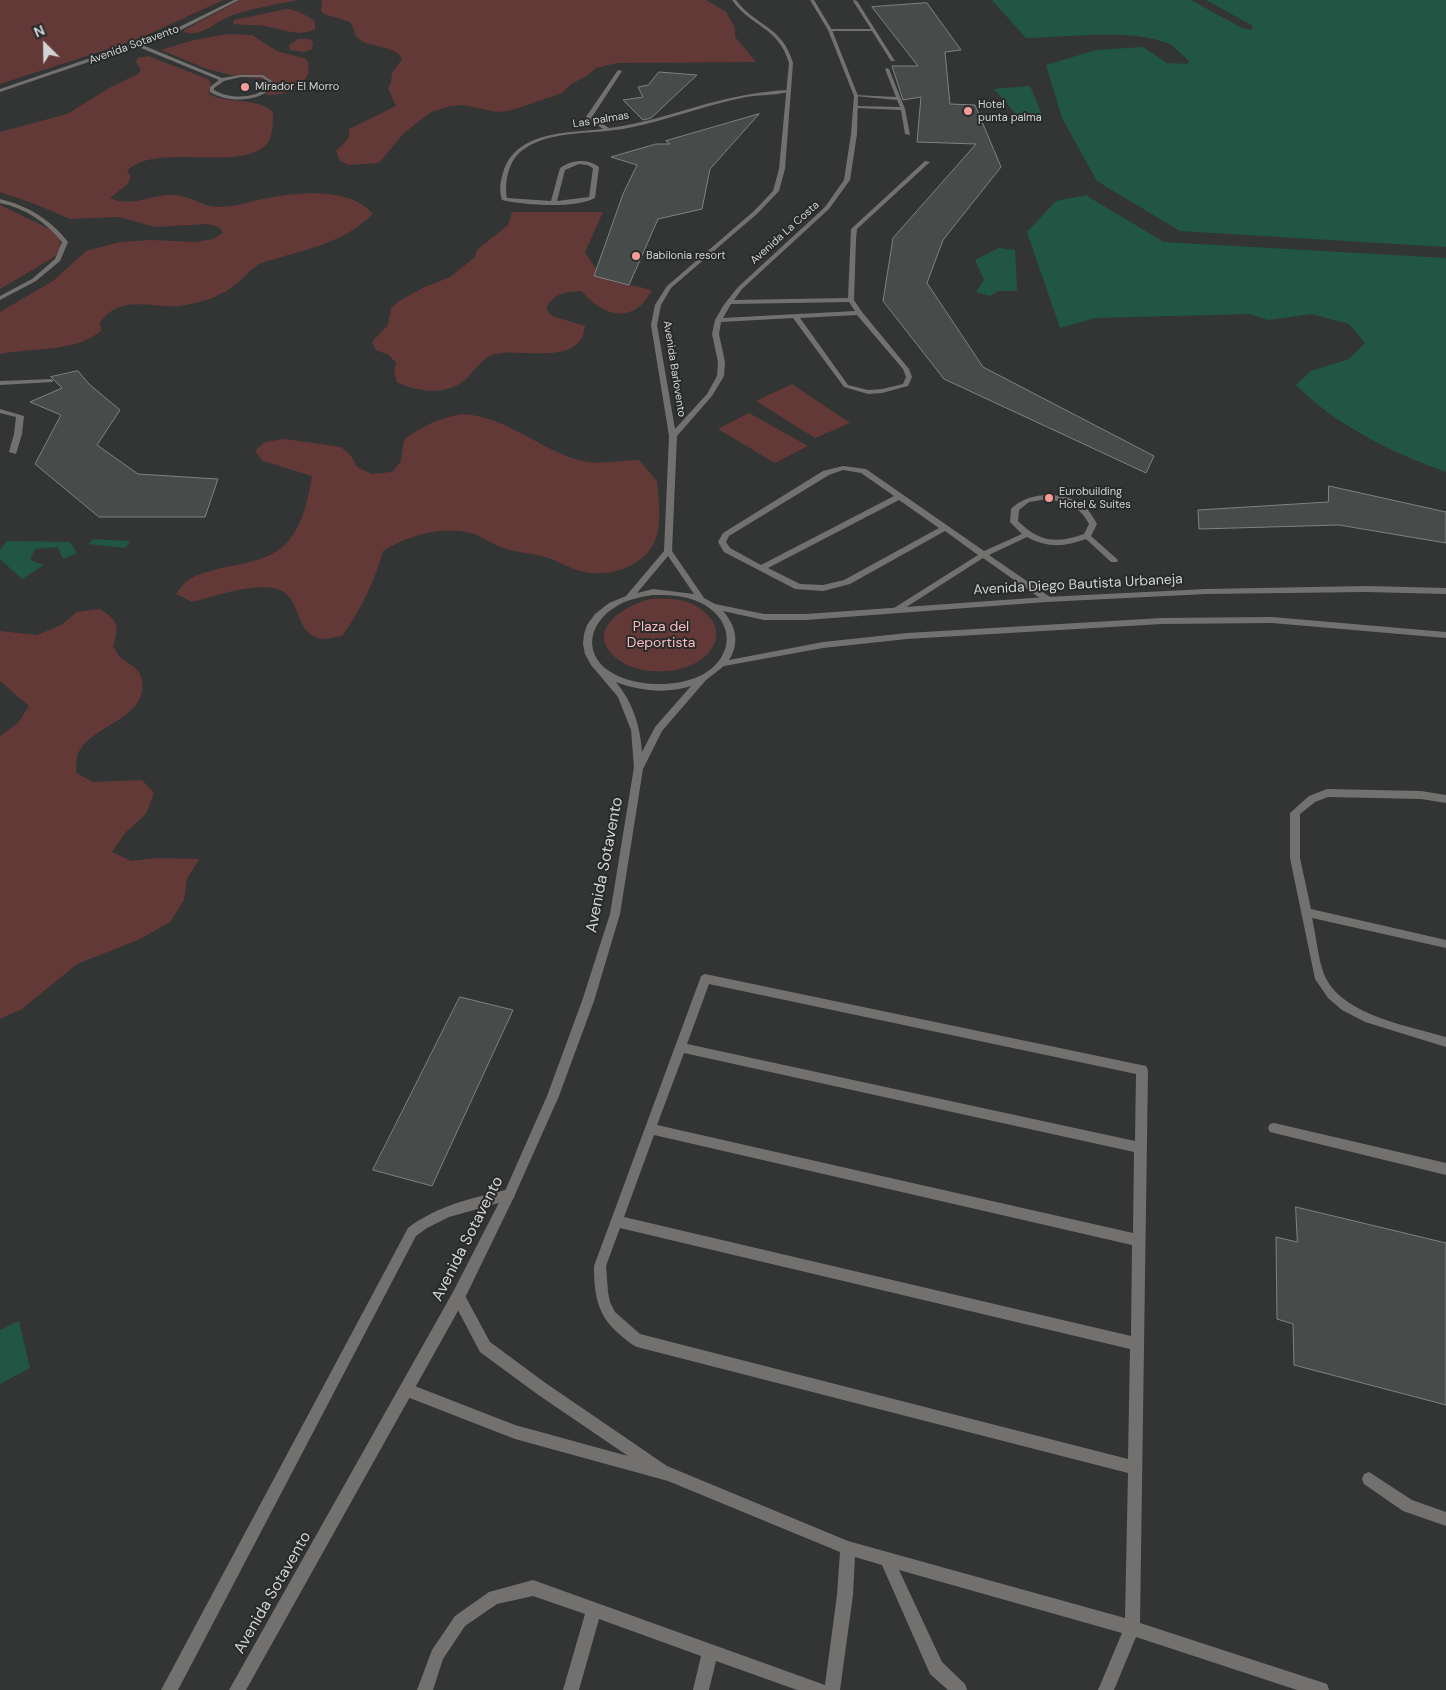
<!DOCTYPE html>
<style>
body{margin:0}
#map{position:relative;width:1446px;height:1690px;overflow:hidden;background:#323534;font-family:"DM Sans",sans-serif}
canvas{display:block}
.north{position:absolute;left:20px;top:20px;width:50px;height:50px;-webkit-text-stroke:4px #282b2a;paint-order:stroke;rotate:337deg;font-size:14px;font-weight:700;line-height:20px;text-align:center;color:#d2d4d3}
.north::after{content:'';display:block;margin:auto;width:18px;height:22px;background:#d2d4d3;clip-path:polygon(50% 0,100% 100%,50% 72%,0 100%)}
</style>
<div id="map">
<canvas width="1446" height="1690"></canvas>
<div class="north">N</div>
</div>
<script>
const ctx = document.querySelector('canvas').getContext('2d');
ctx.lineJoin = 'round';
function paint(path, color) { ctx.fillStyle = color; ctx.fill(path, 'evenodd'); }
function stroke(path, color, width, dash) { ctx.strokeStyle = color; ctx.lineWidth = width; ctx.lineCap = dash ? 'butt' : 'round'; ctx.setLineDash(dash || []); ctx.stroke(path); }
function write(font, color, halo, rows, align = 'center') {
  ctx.font = font + ' "DM Sans",sans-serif'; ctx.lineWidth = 4; ctx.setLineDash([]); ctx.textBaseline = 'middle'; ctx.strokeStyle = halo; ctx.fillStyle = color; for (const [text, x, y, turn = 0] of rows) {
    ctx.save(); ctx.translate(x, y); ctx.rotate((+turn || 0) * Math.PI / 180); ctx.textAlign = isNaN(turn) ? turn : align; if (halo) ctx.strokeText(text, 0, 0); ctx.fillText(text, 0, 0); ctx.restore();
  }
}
paint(new Path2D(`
 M0,0H223L136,40L0,84Z
 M240,0H298C275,5 248,8 226,18C212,25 200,37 184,32V30Z
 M322,0H706L726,12L735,28V37L756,62L617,63L596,68L587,76L571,84L562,93L509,111L496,112L464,105L450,106L431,112L418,122L403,134L379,163L349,165L340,161L336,151C343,144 351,139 349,129L396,106L388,88L391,83L392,73L402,59C396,45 370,48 359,39C353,35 355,28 350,22L324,14L321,11Z
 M286,9C296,9 307,16 315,21V29C299,37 286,30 269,27C257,24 245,26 233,24L234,20Z
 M227,34L252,35L277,51L306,59C319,81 283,99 265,94L273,88L270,80L235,76L207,69L161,50L190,41Z
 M298,39H309L313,42L312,49L304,52L290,50L289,45Z
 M148,56L208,79L211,83L209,94C229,105 255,96 273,112C273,121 273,134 268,142C246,174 154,141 127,171L131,176L128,184L110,198C131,208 152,194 174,195C190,195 202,207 218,207C235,207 248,202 263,199C296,192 349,186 373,214C339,247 301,249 259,264C249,271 242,280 232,287C219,297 202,302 186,305C157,311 121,291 100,323L101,331C73,353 34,347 0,354V312L53,281L86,251L120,242L151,240L196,242L213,239L223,233L219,227L208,224L155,227L119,217L70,219L35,204L0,192V132L67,114L111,87L138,74L141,70L136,62L138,58Z
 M0,205L52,230L60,239L61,248L54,257L0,289Z
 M512,212H603L585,252C590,259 595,270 602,275C615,286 637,284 652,291C648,296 644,303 639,307C617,323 596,307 581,291C564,292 555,293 546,308L552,316L585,326C581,368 521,347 495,354C482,358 475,370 466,379C448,396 416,392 397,382L394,373L396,363L389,355L376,350L372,342L388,325L391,308L399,301L425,287L450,277L475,257L477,250L508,225Z
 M792,384L850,423L815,438L756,401Z
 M749,413L808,446L775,463L718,429Z
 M462,414C507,416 539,450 582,461C600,465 620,460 639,460L657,481C658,497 661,515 658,530C653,565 610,579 580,571C568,568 557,560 545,557C532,553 518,553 504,548C491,544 480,534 466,532C437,527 408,536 383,551C375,581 360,611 342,636C335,637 325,640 319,638C295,632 301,601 282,591C259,580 216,596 192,602L176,594C187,578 195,575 214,570C232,565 254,563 270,555C300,541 307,505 312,476L263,461L255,451L265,442L285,439L341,447L352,457L357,467L372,474L392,472L401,461L404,440C421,426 440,418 462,414Z
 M650,599C661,599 673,598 684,601C704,607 726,626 712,648C695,675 646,677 622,662C581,635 619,607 650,599Z
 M100,609C118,621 120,625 113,646C116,650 118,656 122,659C130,665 140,668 142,680C148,722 87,724 77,757C76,762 76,768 76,773L93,782L142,780L154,793L146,814L126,832L112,852L131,861L157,858L199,859L187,879L184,900L170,922L138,940L77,964L22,1009L0,1019V736L18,723L29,706L0,681V631L37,635L61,625L77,612Z`), '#633938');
paint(new Path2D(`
 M992,0H1446V472C1393,453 1335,425 1296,385L1311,371L1349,359L1365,343L1349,324L1311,314L1268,320L1250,314L1095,318L1060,328L1027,232L1056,201L1087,195L1097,181L1062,118L1046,65L1096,50L1143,47L1167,63L1187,64L1189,61C1182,55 1174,45 1165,42C1128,29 1067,37 1026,38Z
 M1030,86L1044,119L1018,122L1015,113L994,89Z
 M999,248L1015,250L1017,291H998L990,296L976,292L984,280L975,260Z
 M93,539L130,541L125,548L88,544Z
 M7,541L70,542L77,553L63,559L58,547L35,549L30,560L44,565L22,579L0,559V550Z
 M19,1321L30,1368L0,1384V1330Z`), '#215644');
paint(new Path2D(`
 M1191,0H1206L1253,26L1251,30L1242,28Z
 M1097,181L1180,231L1446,247V258L1164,242L1087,196Z`), '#323534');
const building = new Path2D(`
 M927,3L961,50L945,52L950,104L975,105L1001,167L943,240L927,283L983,367L1154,456L1146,473L944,379L883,301L893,238L976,144L917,142L921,97L903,100L892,66H918L872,7Z
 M659,72L697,75L651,118L643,120L623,100L643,97L638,87L648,85Z
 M759,114L710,169L702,209L658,219L629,285L594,276L623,194L637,165L611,157L656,144H670L666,141Z
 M78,371L89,384L120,410L97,445L138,474L218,479L205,517H99L35,464L61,415L30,402L62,388L51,377Z
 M1329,486L1446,512V543L1339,525L1199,529L1198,510L1328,502Z
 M460,997L513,1010L432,1186L373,1170Z
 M1296,1207L1446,1243V1405L1294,1365L1293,1324L1277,1319L1276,1237L1297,1242Z`);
paint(building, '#474b4a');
stroke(building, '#7e8280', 1);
paint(new Path2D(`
 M854,0L857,1L895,61H891L872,31H830L828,30L830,29H871L853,1Z
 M887,68L889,69L905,109L910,135L905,134L901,110L856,108L854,107L856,106L900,107L897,100L854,96L856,95L896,97L885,69Z
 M618,70L622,71L592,117L609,128C642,124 674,113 706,104C733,97 761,91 789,90L791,91C782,95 758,95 746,97C706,105 668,120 628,128C594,135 553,129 524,149C509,159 504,181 507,198L551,201L560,168C572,160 587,158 599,167L595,198C575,209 524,205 502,200C499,191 500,182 503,173C515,131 567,133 603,129L586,117ZM579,164L587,165L593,168L589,197L557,201L565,170Z
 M843,466L866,469L984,551L1022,534L1010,522L1011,509C1028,491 1063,491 1083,505C1089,510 1093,517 1097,524L1091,536L1118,560L1117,562H1111L1086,539C1065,547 1047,548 1027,537L989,555L1050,597V601H1044L983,558L897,613L894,612V608L978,555L945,531L850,584L823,591L795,589L724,552L718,542L723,533L823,471ZM843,470L861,473L894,496L761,565L730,548L726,542L729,536L829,475ZM1048,499C1067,503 1080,506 1089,524L1084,534C1056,544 1039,542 1018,521L1019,510L1029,502ZM899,500L939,528L844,580L823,585L800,584L768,568Z
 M1327,789L1421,791L1446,795V803L1421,799L1328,797L1315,802L1300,814V858L1311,909L1446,940V948L1312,918C1316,934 1318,959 1324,974C1340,1015 1409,1026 1446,1037V1047L1365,1022L1342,1010L1328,998L1315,979L1290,858V813L1309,796Z
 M705,974L1146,1066L1148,1070L1140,1623L1321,1682L1327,1684L1329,1690H1297L1136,1637L1114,1690H1098L1122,1633L899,1570L942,1662L965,1684L967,1690H948L930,1674L882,1565L855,1557L853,1595L840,1690H797L716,1661L709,1690H693L701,1656L599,1619L579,1690H563L585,1614L533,1596L497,1604L465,1626L443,1659L433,1690H417L432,1650L455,1616L489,1592L533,1580L825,1685L837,1595L840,1552L668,1481L515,1439L402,1395L400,1390L402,1385L407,1383L515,1425L628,1456L537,1394L480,1352L451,1297L453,1292L458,1290L463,1292L490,1342L547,1384L667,1466L848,1541L1125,1618L1128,1473L637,1347C630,1344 624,1338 618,1333C597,1315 594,1293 594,1266L700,979L701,976ZM709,984L1136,1074L1135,1141L687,1044ZM684,1053L1134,1152L1133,1233L657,1125ZM654,1135L1132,1245L1131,1336L624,1217ZM620,1228L1130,1349L1128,1459L640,1334L615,1312L610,1302L608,1292L606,1266Z
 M1274,1123L1446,1163V1175L1274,1133L1270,1132L1268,1128L1270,1124Z
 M509,1189L513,1191L515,1195L513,1199L449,1217L427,1228L416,1236L178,1690H161L408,1228C438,1205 473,1198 509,1189Z
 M1369,1472L1412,1500L1446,1512V1526L1403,1511L1364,1484L1362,1479L1364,1474Z`), '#737170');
paint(new Path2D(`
 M234,0H239L179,31L140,44L222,78L241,75H263L276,84C261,102 230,104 210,92V87L219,80L136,46L0,92V89L175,29ZM241,77H262L271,84C258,99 231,100 214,90V88L224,81Z
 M732,0H736C757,28 782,25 793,63L785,169L779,191L758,213L671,288L661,305L657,325L675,429L707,394L717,376L718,362L712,334L715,320L723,306L738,287L825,207L844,180L851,134L854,96L828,30L810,0H814L832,30L858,96L857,134L850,180L829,209L742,289L734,300L848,298L851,229L925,161L930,162L857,229L856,239L854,300L862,312L909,369L912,377L908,386L882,393L868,394L844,387L793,318L721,322L719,334L725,362L724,376L712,396L677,436L672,551L704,598L715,604L764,614H806L1046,597L1206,589L1366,586L1446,588V594L1366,592L1206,594L1046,602L806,620H764L723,611C736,626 740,643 729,660L823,642L907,633L1162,618L1272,617L1446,632V638L1272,623L1162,624L907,639L823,648L724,666L706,680L662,731L643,769L620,914L594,1001L559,1096L513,1199L463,1302L246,1690H229L453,1292L505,1191L547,1096L582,1001L610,914L634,767L631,730L618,697L591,665L585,654L583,644L584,634L587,625L595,614L609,603L626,596L664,551L669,436L651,325L655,305L667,286L754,211L773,191L779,169L789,63C778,26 752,28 732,0ZM849,302L855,311L723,318L731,304ZM857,315L903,369L906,377L903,384L882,389L868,390L848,385L800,318ZM668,556L694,594L653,589L637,593ZM653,595C666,595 679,595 691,599C704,603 717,611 723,624C727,632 728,641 725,649C712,689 645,691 614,674C582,657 587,623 617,606C628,599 641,597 653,595ZM616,682C639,691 667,694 691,686L655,727L642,752C640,725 633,703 616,682Z
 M0,199C28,206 50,219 68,242L60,261L36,281L0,300V296L32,279L55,259L62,242C46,222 25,208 0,203Z
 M51,379L53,380V382L0,385V381Z
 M0,409L24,416L22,434L16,454L9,452L14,434L16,417L0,413Z`), '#737170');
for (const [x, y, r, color] of [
 [245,87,5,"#f59b9a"],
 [968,111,5,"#f59b9a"],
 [636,256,5,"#f59b9a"],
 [1049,498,5,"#f59b9a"]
]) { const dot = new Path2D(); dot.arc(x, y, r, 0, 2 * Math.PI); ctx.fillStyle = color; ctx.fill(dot); stroke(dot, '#282b2a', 2); }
write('11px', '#d2d4d3', '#282b2a', [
 ["Avenida Sotavento",134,45,-20],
 ["Las palmas",601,120,-9],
 ["Avenida La Costa",785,233,-42],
 ["Avenida Barlovento",674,369,81]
]);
write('11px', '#d2d4d3', '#282b2a', [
 ["Mirador El Morro",255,87],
 ["Hotel",978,105],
 ["punta palma",978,118],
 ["Babilonia resort",646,256],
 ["Eurobuilding",1059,492],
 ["Hotel & Suites",1059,505]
], 'left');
write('14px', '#d2d4d3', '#282b2a', [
 ["Avenida Diego Bautista Urbaneja",1078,585,-3]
]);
write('14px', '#febdbc', '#282b2a', [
 ["Plaza del",661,627],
 ["Deportista",661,643]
]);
write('16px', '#d2d4d3', '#282b2a', [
 ["Avenida Sotavento",605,865,-79],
 ["Avenida Sotavento",468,1239,-63],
 ["Avenida Sotavento",273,1593,-60]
]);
</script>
